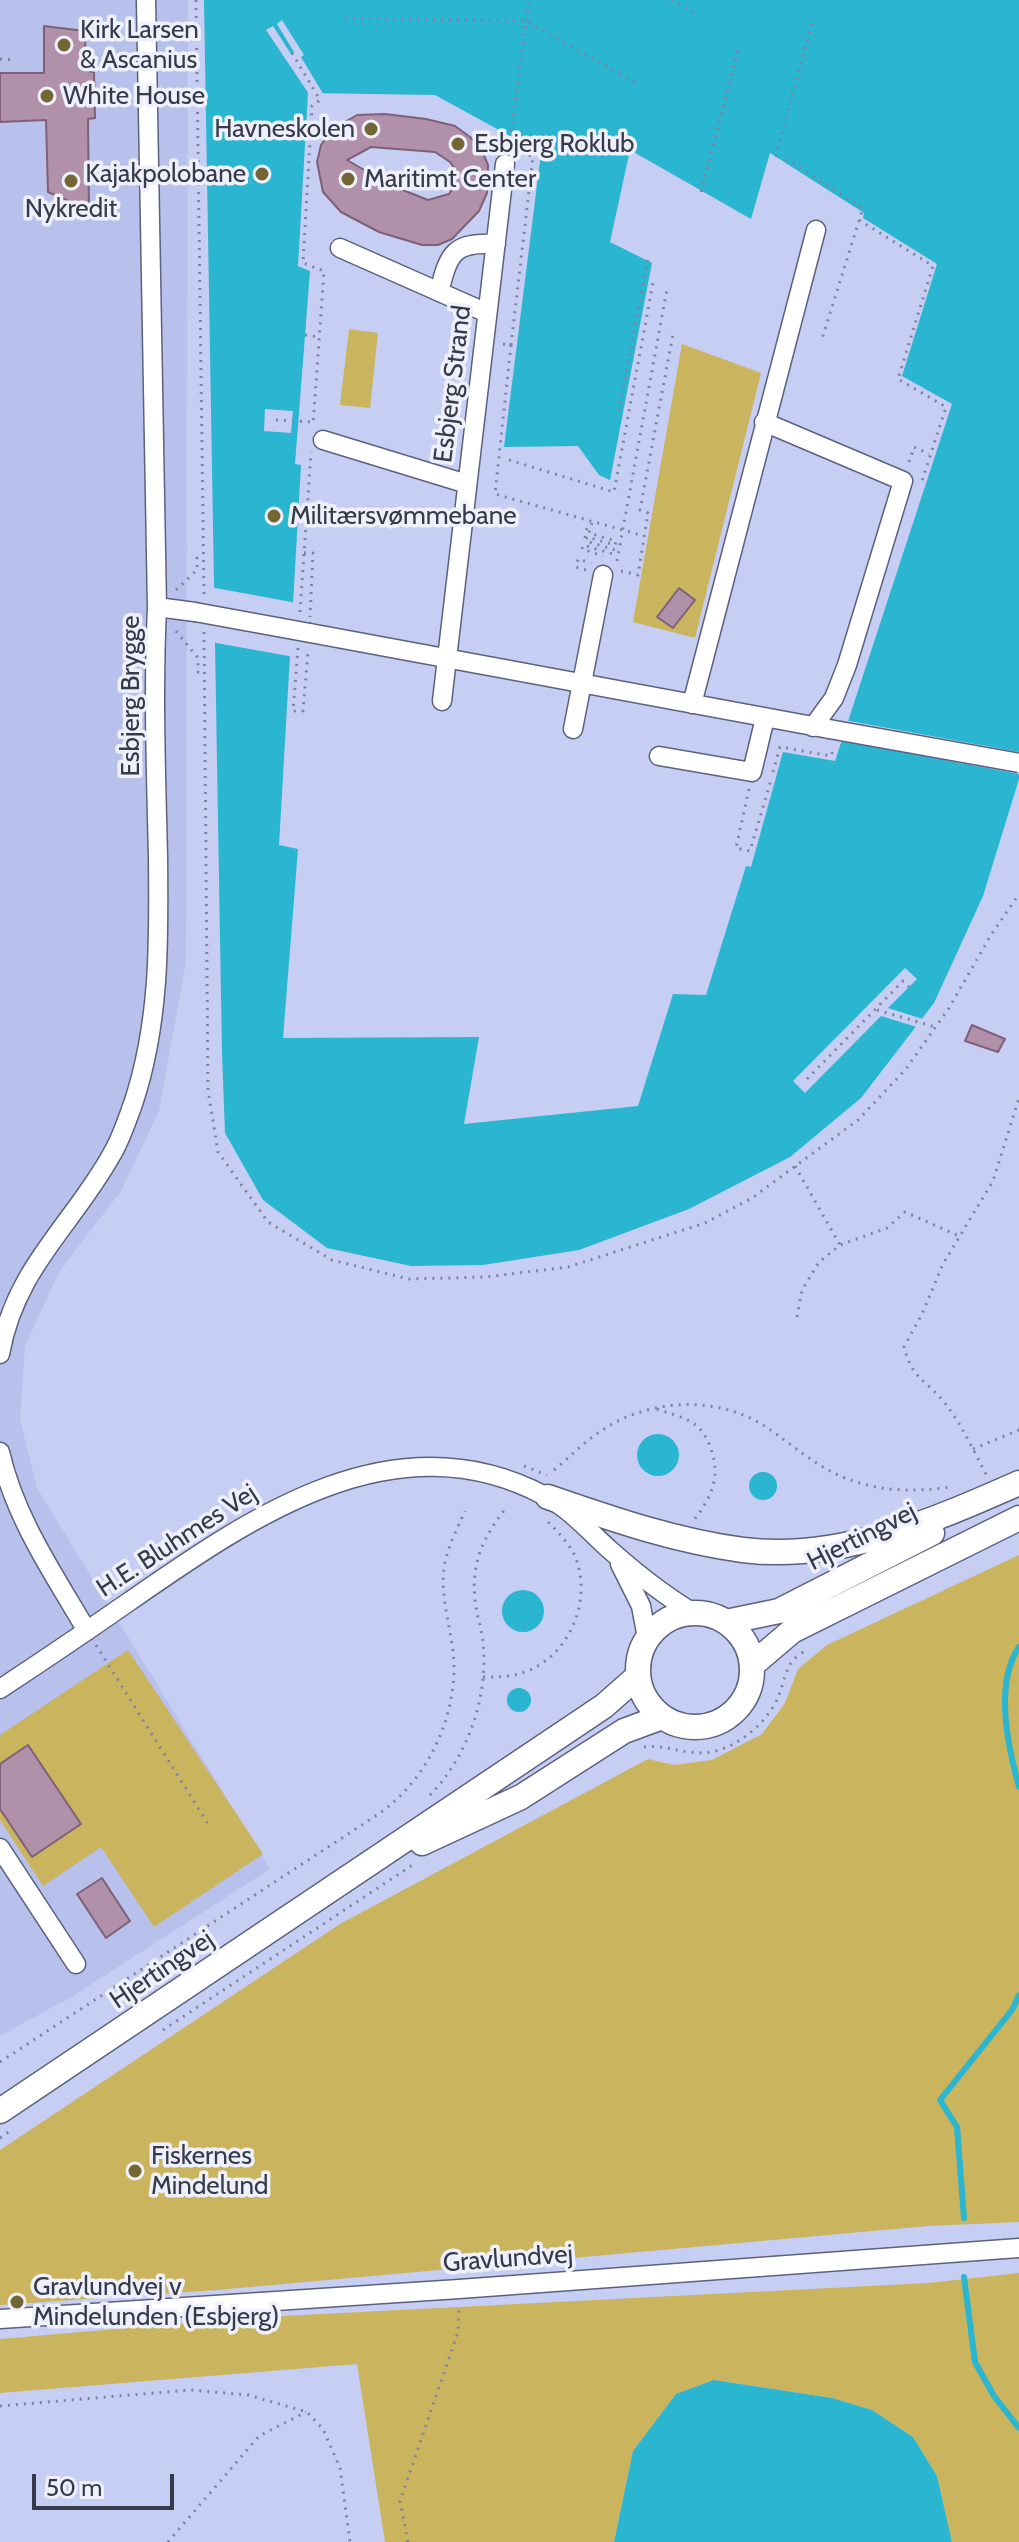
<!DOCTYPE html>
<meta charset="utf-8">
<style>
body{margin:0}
#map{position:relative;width:1019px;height:2542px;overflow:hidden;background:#c6cef4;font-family:Cabin,sans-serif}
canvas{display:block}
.scale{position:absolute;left:32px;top:2474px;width:142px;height:36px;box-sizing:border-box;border:4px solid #373a49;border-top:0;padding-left:10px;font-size:24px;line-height:28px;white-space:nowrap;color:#373a49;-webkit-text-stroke:6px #eef1fc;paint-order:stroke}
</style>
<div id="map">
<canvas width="1019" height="2542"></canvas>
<div class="scale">50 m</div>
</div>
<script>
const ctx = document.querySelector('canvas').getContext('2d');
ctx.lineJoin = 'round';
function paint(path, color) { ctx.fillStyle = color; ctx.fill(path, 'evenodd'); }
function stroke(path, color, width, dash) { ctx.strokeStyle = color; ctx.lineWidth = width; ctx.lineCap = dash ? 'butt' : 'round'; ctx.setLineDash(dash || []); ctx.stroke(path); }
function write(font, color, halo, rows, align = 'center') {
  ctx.font = font + ' Cabin,sans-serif'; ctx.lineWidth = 7; ctx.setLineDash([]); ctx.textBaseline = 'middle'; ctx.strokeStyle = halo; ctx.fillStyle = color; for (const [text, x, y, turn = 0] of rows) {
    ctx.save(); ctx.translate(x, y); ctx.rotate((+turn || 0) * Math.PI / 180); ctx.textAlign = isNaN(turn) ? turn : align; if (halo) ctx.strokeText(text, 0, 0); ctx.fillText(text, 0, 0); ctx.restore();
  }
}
paint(new Path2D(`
 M0,0H188L186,962L159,1111L121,1191L59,1272L25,1346L20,1419L37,1488L270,1869L73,1996L0,2036Z`), '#b8c1ec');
paint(new Path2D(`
 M349,329L378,333L370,408L340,405Z
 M682,344L761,373L695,638L633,622Z
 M1019,1555V2222L928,2226L217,2290L0,2305V2150L340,1924L648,1759L674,1765L712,1760L762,1734L785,1703L798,1669L827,1645Z
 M128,1650L263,1854L154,1927L101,1847L43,1886L0,1820V1735Z
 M1019,2273V2542H952L937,2476L913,2437L872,2410L832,2398L714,2380L676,2394L633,2451L614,2542H385L357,2364L0,2393V2339L243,2318L928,2283Z`), '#cab45e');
paint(new Path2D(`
 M204,0H1019V779L983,896L934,1003L861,1098L790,1157L689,1209L579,1250L483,1265L411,1266L327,1248L263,1200L225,1133L222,1054ZM308,93L435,95L541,153L504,447L578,446L599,475L610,480L652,263L610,242L630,150L751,219L770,153L864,213L863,218L937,264L902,376L952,404L835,761L783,752L751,867L746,866L706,995L673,994L638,1106L464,1124L479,1037L283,1038L298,849L279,845L301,465L295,464L310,271L298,266Z
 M637 1455a21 21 0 1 1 42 0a21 21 0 1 1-42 0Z
 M749 1486a14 14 0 1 1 28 0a14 14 0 1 1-28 0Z
 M502 1611a21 21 0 1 1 42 0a21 21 0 1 1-42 0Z
 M507 1700a12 12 0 1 1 24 0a12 12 0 1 1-24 0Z
 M714,2380L832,2398L872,2410L913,2437L937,2476L952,2542H614L633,2451L676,2394Z`), '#2ab5d1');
paint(new Path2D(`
 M282,20L304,55L301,57L325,97H311L266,30L273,26L291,54L294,52L277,24Z
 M265,409L293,411L291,433L264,431Z
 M210,587L297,603L294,657L211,642Z
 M844,720L1019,752V774L837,740Z
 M905,968L917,979L888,1008L926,1020L920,1028L881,1016L805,1093L793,1081Z`), '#c6cef4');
stroke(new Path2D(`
 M1019,1647C994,1684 1008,1747 1019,1787
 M964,2218L957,2127L940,2100L1012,2010L1019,1995
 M964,2277L975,2362L994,2396L1019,2428`), '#2ab5d1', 6);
const building = new Path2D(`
 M44,26L85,31L86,71L94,72L95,118L88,119L89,210L48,192L46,120L0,122V73H44Z
 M385,114L426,119L455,126L470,137L481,148L488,165L487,193L479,211L452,239L438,245H422L379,232L341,212L323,192L317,162L321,145L329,134L338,126L357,115ZM371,147L435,152L450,162L455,169L456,180L453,188L449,194L428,200L390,185L347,160Z
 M679,588L695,600L673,628L657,617Z
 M972,1025L1005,1039L998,1052L965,1041Z
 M28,1745L81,1824L32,1857L0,1809V1764Z
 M102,1878L130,1921L106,1938L77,1894Z`);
paint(building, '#b190a9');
stroke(building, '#7f6078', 2);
const minor = new Path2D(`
 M340,248L487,313
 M439,292C449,253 453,242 496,244
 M764,422L903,481L847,665L834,698L813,727
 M323,440L467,484
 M157,607L195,612
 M310,633L829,729
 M442,701L505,164
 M692,704L816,230
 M573,729L603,575
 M659,756L752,772L765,718
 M0,1354C15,1268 72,1226 112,1154C121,1139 127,1120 133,1104C160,1023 159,941 158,857C156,774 153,690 157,607L146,0
 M0,1452C15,1518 53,1573 87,1631
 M620,1564L641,1606L647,1638
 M0,1689C44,1660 87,1631 130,1601C251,1517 395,1416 545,1496C570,1509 590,1532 610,1550C636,1573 662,1594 692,1612
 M0,1848L76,1964
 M0,2319L459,2289L1019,2248`);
const major = new Path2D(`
 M548,1497C612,1519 675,1541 743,1550C839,1562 933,1521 1019,1483
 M638 1670a57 57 0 1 1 114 0a57 57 0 1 1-114 0Z
 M726,1622L779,1611L932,1533
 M752,1665L792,1631L1019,1518
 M422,1843L521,1797L624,1731L662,1717
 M0,2111L604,1706L638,1676`);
stroke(minor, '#5a6181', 21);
stroke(major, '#5a6181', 27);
stroke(new Path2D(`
 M196,0L204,596
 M671,0L695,13
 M345,18L526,21L638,84
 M292,53L320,100L312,106L303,263L324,271L313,425
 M0,59L13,60
 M509,147L529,0
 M776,157L812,23
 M786,159L863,208L822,339
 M701,192L739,46
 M859,220L933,266L898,379L946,407L922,481
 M305,335L319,337
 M503,344L511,345L533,157L520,151
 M511,345L495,494L644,536
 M619,411L648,260
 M276,420L313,422
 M509,460L614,492L653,283
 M909,462L914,447L929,454
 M592,523L589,533L616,541L615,545L587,537L586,541L615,550L613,554L583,545L582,549L603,556
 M585,538L588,522
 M304,553H313L310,617
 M617,561L667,289
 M586,570L576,567L578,559L591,563
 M621,571L638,575L648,513L640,510L673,334
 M176,590L197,570V558H204
 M300,612L311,452
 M176,631L198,658V672L205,673
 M204,632L208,1090L218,1152L268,1222L332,1260L409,1279L486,1277L568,1267L705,1223L752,1198L858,1120L906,1069L949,1008L991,935L1019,894
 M298,648L293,711H303L308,652
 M773,772L780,747L831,756L833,750
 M749,789L736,848L750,851L771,780
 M877,1010L935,1027
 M807,1079L903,981L909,987
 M795,1166L840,1245
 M797,1317L802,1290L819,1262L840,1245L887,1228L905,1212L959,1236
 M657,1409C671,1414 687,1417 698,1427C704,1433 709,1442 711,1449C721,1477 711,1498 694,1520
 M973,1449L1019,1430
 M524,1466L547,1475
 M554,1470C570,1457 584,1442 601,1431C647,1399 715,1395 763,1425C791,1443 813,1465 845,1478C880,1492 915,1492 952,1487
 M986,1474C973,1450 961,1423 944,1402C924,1378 913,1380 904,1347L922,1314L943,1264L993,1181L1019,1098
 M96,1645L210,1827
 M483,1677C498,1677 511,1677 525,1672C570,1656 594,1598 574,1554C567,1541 557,1531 547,1521
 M644,1747C667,1744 686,1756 711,1752C738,1747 765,1724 777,1700C782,1689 784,1675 790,1665C793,1658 802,1653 808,1649
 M430,1795C468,1756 489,1696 483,1641C481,1627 476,1613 475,1599C471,1562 484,1536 506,1508
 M163,2030L414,1864
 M0,2062L380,1813C425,1781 455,1722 454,1665C453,1632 440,1601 444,1568C447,1548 457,1529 465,1511
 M0,2138L10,2131
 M0,2406L190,2390L248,2395L307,2412L323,2429L340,2468L350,2542
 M168,2542L259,2436L306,2412
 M408,2542L400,2501L458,2332L459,2308`), '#7e839e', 3, [2, 6]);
stroke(minor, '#fff', 18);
stroke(major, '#fff', 24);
const minorBridge = new Path2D(`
 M195,612L310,633
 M829,729L1019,763`);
stroke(minorBridge, '#5a6181', 21, []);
stroke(minorBridge, '#fff', 18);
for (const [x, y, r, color] of [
 [64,45,8,"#746634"],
 [47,96,8,"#746634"],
 [371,129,8,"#746634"],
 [458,144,8,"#746634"],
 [262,174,8,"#746634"],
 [348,179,8,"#746634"],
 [71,181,8,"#746634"],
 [274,516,8,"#746634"],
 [135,2171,8,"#746634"],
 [17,2302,8,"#746634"]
]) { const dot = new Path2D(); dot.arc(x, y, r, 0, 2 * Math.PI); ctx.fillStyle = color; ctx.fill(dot); stroke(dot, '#eef1fc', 3); }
write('26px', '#373a49', '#eef1fc', [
 ["Kirk Larsen",80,30],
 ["& Ascanius",80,60],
 ["White House",63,96],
 ["Havneskolen",355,129,"right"],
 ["Esbjerg Roklub",474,144],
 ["Kajakpolobane",246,174,"right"],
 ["Maritimt Center",364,179],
 ["Nykredit",71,209,"center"],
 ["Militærsvømmebane",290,516],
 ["Fiskernes",151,2156],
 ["Mindelund",151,2186],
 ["Gravlundvej v",33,2287],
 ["Mindelunden (Esbjerg)",33,2317]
], 'left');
write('26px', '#373a49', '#eef1fc', [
 ["Esbjerg Strand",453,384,-83],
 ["Esbjerg Brygge",131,696,-90],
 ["Hjertingvej",862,1537,-27],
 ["H.E. Bluhmes Vej",177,1541,-33],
 ["Hjertingvej",162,1970,-34],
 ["Gravlundvej",508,2259,-4]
]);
</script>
